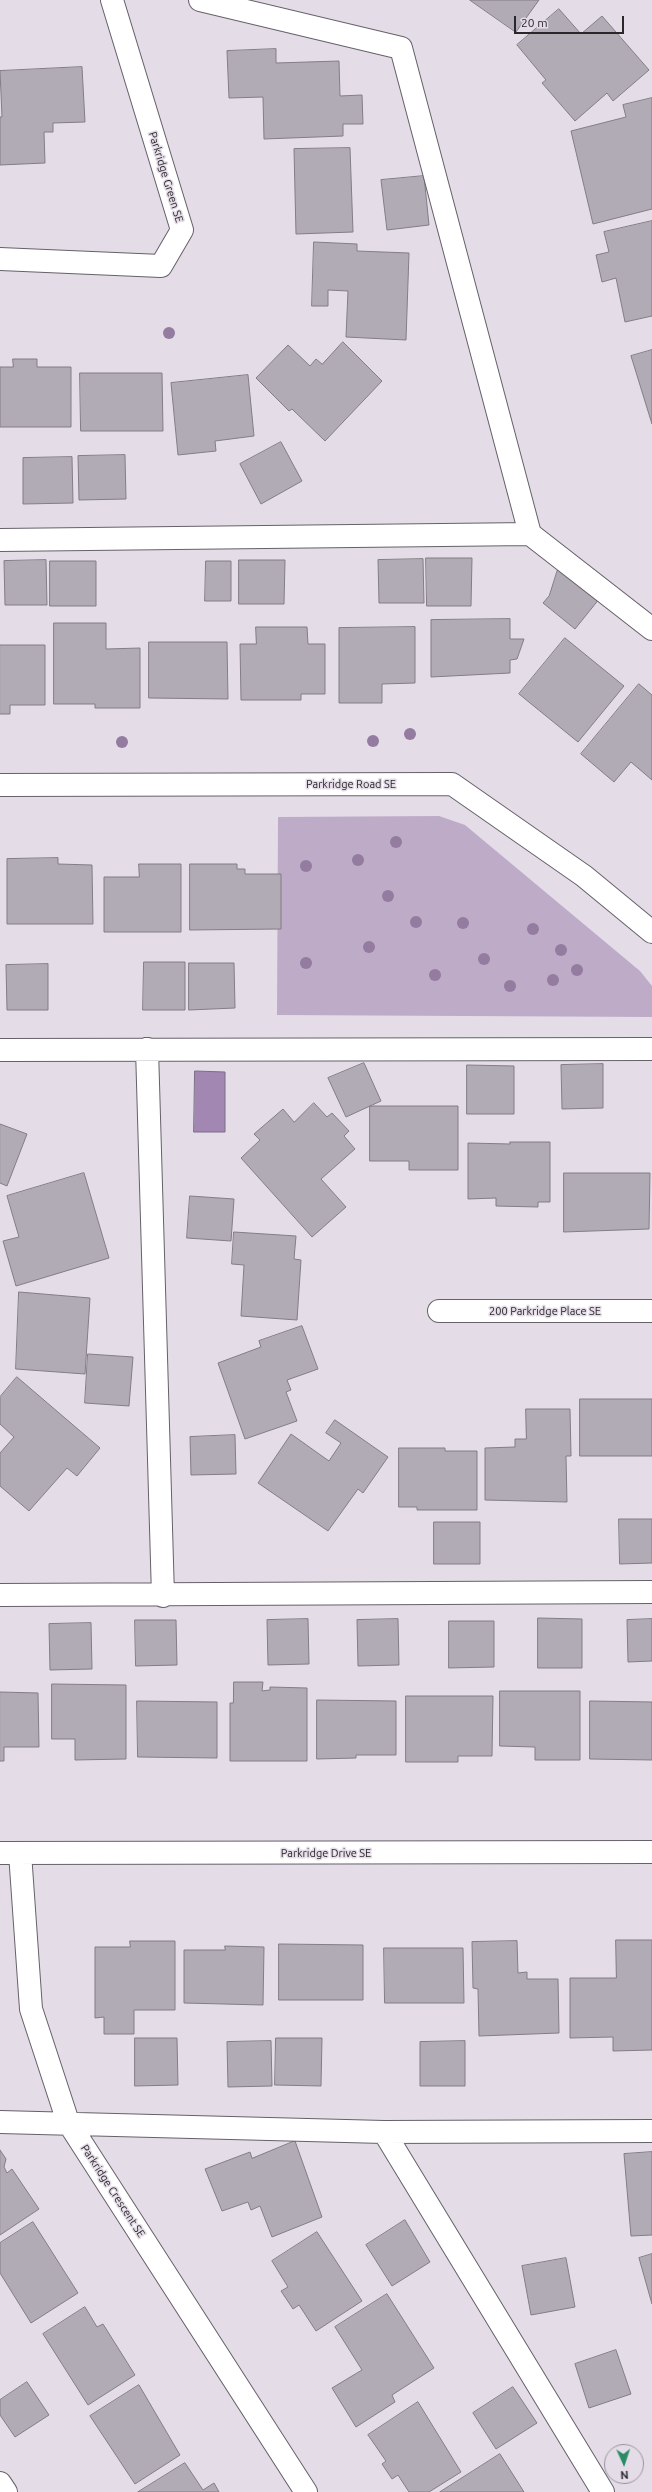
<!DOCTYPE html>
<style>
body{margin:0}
#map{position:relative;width:652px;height:2492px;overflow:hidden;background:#e4dde8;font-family:Ubuntu,sans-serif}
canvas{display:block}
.north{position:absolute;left:604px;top:2444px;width:40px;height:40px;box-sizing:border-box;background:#e4dde8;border:1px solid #9a949c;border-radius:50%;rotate:177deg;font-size:11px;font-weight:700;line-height:16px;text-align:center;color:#2a272b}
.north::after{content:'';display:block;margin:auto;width:14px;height:18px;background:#2a8b65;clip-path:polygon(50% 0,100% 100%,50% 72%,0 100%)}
.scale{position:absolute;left:514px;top:16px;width:110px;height:18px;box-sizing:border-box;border:2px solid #2a272b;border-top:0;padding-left:5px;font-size:12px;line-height:14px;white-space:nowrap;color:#2a272b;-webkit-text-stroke:3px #e4dde8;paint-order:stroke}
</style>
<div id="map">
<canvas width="652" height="2492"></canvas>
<div class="north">N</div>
<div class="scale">20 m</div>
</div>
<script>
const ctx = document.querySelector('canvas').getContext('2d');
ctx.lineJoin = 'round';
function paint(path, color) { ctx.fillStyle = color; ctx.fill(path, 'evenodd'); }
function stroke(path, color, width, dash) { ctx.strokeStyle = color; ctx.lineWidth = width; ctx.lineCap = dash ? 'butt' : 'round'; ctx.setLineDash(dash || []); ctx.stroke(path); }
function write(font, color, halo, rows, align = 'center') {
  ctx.font = font + ' Ubuntu,sans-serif'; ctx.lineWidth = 3; ctx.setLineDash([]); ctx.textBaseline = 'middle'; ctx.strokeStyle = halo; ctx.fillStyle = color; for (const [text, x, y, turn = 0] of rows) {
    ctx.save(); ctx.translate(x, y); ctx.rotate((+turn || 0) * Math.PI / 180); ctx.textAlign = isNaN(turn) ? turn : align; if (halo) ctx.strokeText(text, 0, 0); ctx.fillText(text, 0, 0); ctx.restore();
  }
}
paint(new Path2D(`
 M439,816L465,825L640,971L652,986V1017L277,1015L278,817Z`), '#bdabc8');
const water = new Path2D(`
 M195,1071L225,1072V1132H194Z`);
paint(water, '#a187b1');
stroke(water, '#7d6a89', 1);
const building = new Path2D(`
 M470,0H539L516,32Z
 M559,9L581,34L602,16L649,70L613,101L607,93L575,121L542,83L546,80L517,45Z
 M276,49V63L339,61L340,96L362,95L363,124H343V136L264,139L263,97L229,98L227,51Z
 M82,67L85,122L53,123V132H44L45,163L0,165V117H2L0,71Z
 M652,98V209L593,224L571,131L626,117L623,105Z
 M350,148L353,232L296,234L294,149Z
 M424,176L429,225L387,230L381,180Z
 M652,221V316L625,322L616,278L602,282L596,255L609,252L604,232Z
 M314,242L357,244V251L409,253L406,340L346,337L348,291L328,290V306H312Z
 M343,342L382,381L325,441L292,409L289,411L256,378L288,345L310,366L316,359L322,364Z
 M652,350V424L631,356Z
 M13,359H37V367H71V427H0V367H13Z
 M80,373H162L163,431H81Z
 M248,375L254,436L215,441L216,451L178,455L171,383Z
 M281,442L302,481L261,504L240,464Z
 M125,455L126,499L79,500L78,456Z
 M72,457L73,503L23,504V458Z
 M426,558H472L471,606H427Z
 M423,559L424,603H379L378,560Z
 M46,560L47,605H5L4,561Z
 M239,560H285L284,604H239Z
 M50,561H96V606H50Z
 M206,561H231V601H205Z
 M559,566L604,593L575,629L543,603L549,596Z
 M510,619V639H524L517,659L510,660V673L431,677V620Z
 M54,623H106V649L140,648V708H95V704H54Z
 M256,627H307L308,644H325V694H301V700H241L240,644H256Z
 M415,627V683L382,684V703H339V628Z
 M565,638L624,686L578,742L519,694Z
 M149,642H227L228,699L149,698Z
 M0,645H45V705H10V714H0Z
 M639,684L652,695V780L631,762L614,782L581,754Z
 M58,858V864L92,865L93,924H7V859Z
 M139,864H181V932H104V877H139Z
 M190,864H237V869H245V874H281V929L190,930Z
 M144,962H185V1010H143Z
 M189,963H234L235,1008L189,1010Z
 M48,964V1010H7L6,965Z
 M364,1063L381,1101L346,1117L328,1078Z
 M603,1064V1108L562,1109L561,1065Z
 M467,1065L514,1066V1114H467Z
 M314,1103L327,1117L332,1113L349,1131L344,1136L355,1149L321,1179L346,1207L312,1237L241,1158L260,1140L254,1134L283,1109L294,1122Z
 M370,1106H458V1170H409V1161H370Z
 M0,1124L27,1134L7,1186L0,1183Z
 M510,1142H550V1202H538V1207L496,1206V1198L468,1199V1143L510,1144Z
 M84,1173L109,1258L16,1286L3,1241L19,1237L7,1196Z
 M564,1173H650L649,1229L564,1232Z
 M190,1196L234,1199L231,1241L187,1238Z
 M234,1232L296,1236L294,1259L301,1260L297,1320L241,1316L244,1265L232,1264Z
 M19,1292L90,1298L85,1374L16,1369Z
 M302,1326L318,1369L287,1380L291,1390L286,1392L297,1421L245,1439L218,1363L261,1347L259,1341Z
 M88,1354L133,1357L129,1406L85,1403Z
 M17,1377L100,1448L77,1476L67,1468L29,1511L0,1486V1453L14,1437L0,1424V1397Z
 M580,1399H652V1456H580Z
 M526,1409H570L571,1456H566L567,1502L485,1500V1448L515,1447V1439H526Z
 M335,1420L388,1457L363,1493L358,1489L328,1531L258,1483L291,1434L329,1461L341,1443L326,1433Z
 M235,1435L236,1474L191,1475L190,1437Z
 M399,1448H445V1451H477V1510H417V1507H399Z
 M619,1519H652V1563L620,1564Z
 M434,1522H480V1564H434Z
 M538,1618L582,1619V1668H538Z
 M308,1619L309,1664L268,1665L267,1620Z
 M398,1619L399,1665L358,1666L357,1620Z
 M652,1619V1661L628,1662L627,1620Z
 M135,1620H176L177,1665L136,1666Z
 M449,1621H494V1667L449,1668Z
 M91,1623L92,1669L50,1670L49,1624Z
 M234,1682H263L262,1691L270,1690V1687L307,1688V1761H230V1703H233Z
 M52,1684L126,1685V1759L75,1760V1739H52Z
 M500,1691H580V1760H535V1747L500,1746Z
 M0,1692L38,1693L39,1747H4V1761H0Z
 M406,1696H493L492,1756H458V1762H406Z
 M317,1700L396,1701V1755H356V1758L317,1759Z
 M137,1701L217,1702V1758L138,1757Z
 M590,1701L652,1702V1760L590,1759Z
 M616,1940H652V2050L613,2051V2037L570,2038V1978H616Z
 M130,1941H175V2010H134V2034H104V2017L95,2018V1947H130Z
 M517,1941L518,1973L527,1972V1979H558L559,2033L479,2036L478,1989L473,1988L472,1942Z
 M279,1944L363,1945V2000H279Z
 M225,1946L264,1947L263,2005L184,2003V1950H225Z
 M384,1948H463L464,2003H385Z
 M135,2038H177L178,2085L135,2086Z
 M276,2038H322L321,2086L275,2085Z
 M271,2041L272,2086L228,2087L227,2042Z
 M465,2041V2086H420V2042Z
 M295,2141L322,2217L272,2237L260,2206L251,2210L248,2202L222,2211L205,2169L250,2152L252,2158Z
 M0,2150L6,2159L4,2167L7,2173L12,2169L39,2209L0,2235Z
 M652,2152V2235L631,2236L624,2154Z
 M405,2220L430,2262L392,2286L366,2245Z
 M33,2222L78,2293L31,2323L0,2273V2243Z
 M317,2232L362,2301L316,2331L299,2305L293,2309L281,2291L288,2287L272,2261Z
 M652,2254V2304L639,2258Z
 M566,2258L575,2307L531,2315L522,2266Z
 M387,2294L434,2368L392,2395L395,2402L356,2427L332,2388L362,2370L335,2327Z
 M85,2307L97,2327L103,2324L135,2375L88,2405L43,2334Z
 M616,2350L631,2394L589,2408L575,2364Z
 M27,2382L49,2415L15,2437L0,2415V2400Z
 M139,2385L180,2455L135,2484L90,2416Z
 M513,2387L537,2423L496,2449L473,2413Z
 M418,2402L461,2472L429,2492H409L398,2475L392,2479L382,2464L386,2461L368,2435Z
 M500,2454L524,2492H440Z
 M185,2463L203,2490L214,2483L219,2492H138Z`);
paint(building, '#b1abb5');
stroke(building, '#837d86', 1);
const minor = new Path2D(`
 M200,0L401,48L530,534
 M0,259L161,266L182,230L112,0
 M0,540L530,534L652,629
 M0,785L452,784L584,876L652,932
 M147,1049L163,1596
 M0,1050L652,1049
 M439,1311H652
 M0,1595L652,1592
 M0,1853L652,1852
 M20,1853L31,2009L68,2122L306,2492
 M0,2122L384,2132L652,2131
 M384,2132L603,2492
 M0,2483L6,2492`);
stroke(minor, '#66606a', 24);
stroke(minor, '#fff', 22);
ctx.fillStyle = '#937c9f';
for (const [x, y] of [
 [169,333],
 [410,734],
 [373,741],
 [122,742],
 [396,842],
 [358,860],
 [306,866],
 [388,896],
 [416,922],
 [463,923],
 [533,929],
 [369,947],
 [561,950],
 [484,959],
 [306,963],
 [577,970],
 [435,975],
 [553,980],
 [510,986]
]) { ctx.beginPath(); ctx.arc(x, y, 6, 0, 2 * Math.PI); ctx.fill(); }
write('11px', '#2a272b', '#e4dde8', [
 ["Parkridge Green SE",166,177,73],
 ["Parkridge Road SE",351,784],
 ["200 Parkridge Place SE",545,1311],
 ["Parkridge Drive SE",326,1853],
 ["Parkridge Crescent SE",113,2191,57]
]);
</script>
